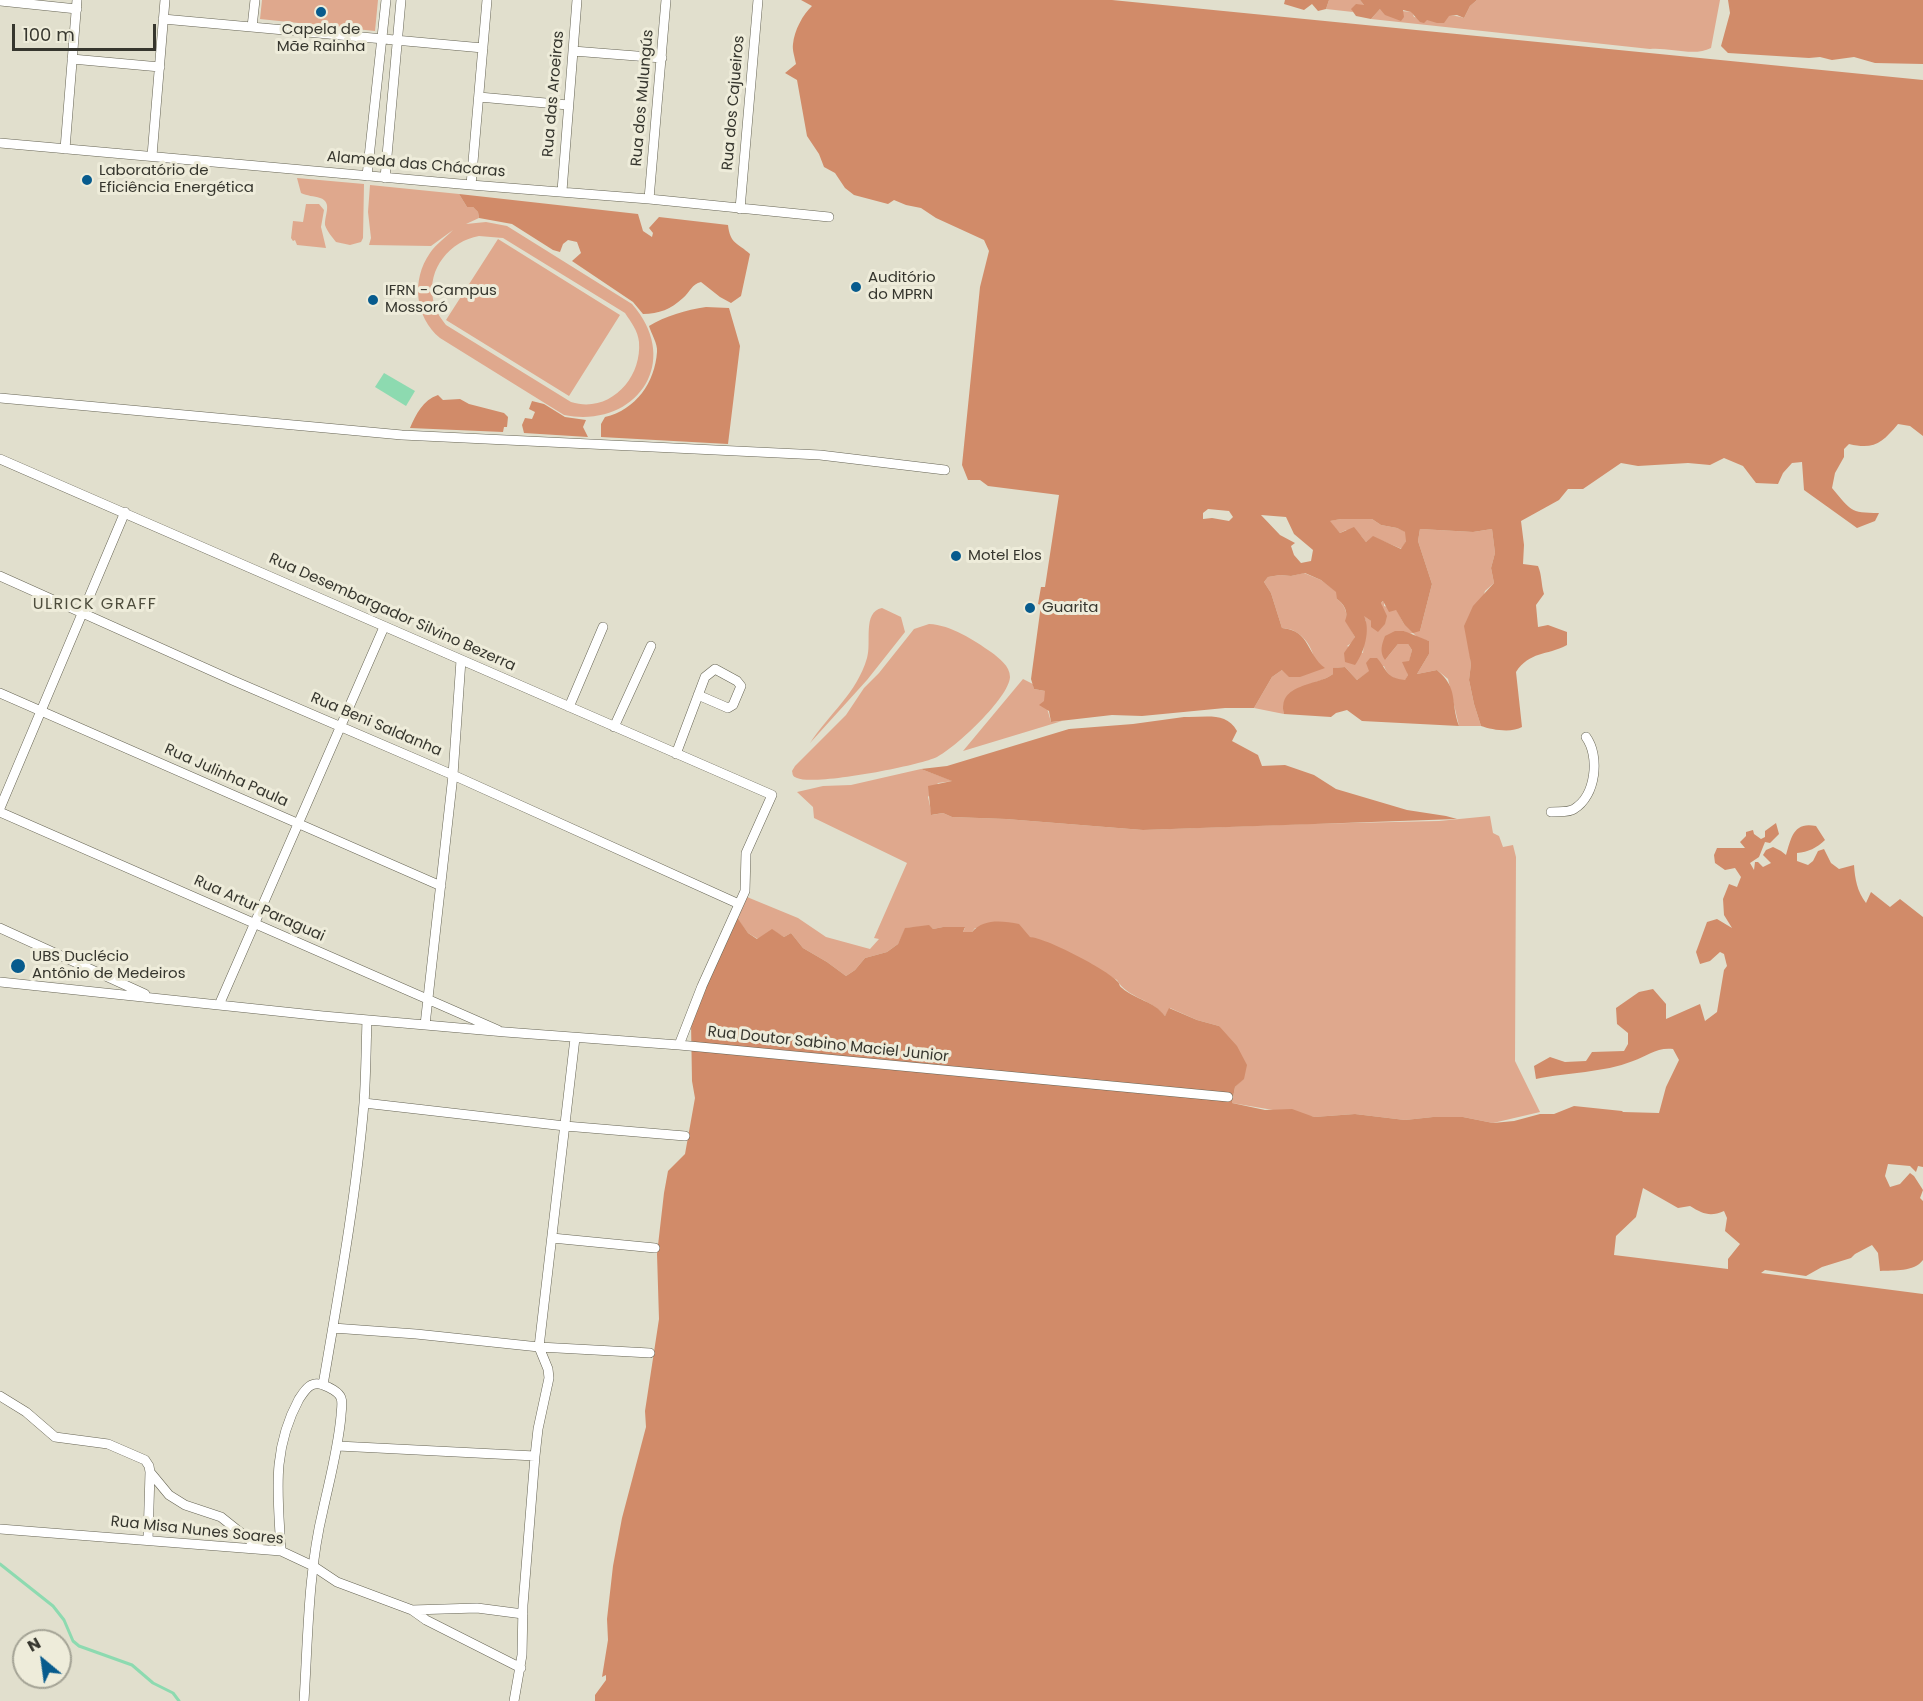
<!DOCTYPE html>
<meta charset="utf-8">
<style>
body{margin:0}
#map{position:relative;width:1923px;height:1701px;overflow:hidden;background:#e1dfcd;font-family:Poppins,sans-serif}
canvas{display:block}
.north{position:absolute;left:12px;top:1629px;width:60px;height:60px;box-sizing:border-box;background:#eeecda;border:2px solid #a4a395;border-radius:50%;rotate:331deg;font-size:16px;font-weight:700;line-height:24px;text-align:center;color:#36362e}
.north::after{content:'';display:block;margin:auto;width:21px;height:27px;background:#075b8d;clip-path:polygon(50% 0,100% 100%,50% 72%,0 100%)}
.scale{position:absolute;left:12px;top:24px;width:144px;height:27px;box-sizing:border-box;border:3px solid #36362e;border-top:0;padding-left:8px;font-size:18px;line-height:21px;white-space:nowrap;color:#36362e;-webkit-text-stroke:4px #eeecda;paint-order:stroke}
</style>
<div id="map">
<canvas width="1923" height="1701"></canvas>
<div class="north">N</div>
<div class="scale">100 m</div>
</div>
<script>
const ctx = document.querySelector('canvas').getContext('2d');
ctx.lineJoin = 'round';
function paint(path, color) { ctx.fillStyle = color; ctx.fill(path, 'evenodd'); }
function stroke(path, color, width, dash) { ctx.strokeStyle = color; ctx.lineWidth = width; ctx.lineCap = dash ? 'butt' : 'round'; ctx.setLineDash(dash || []); ctx.stroke(path); }
function write(font, color, halo, rows, align = 'center') {
  ctx.font = font + ' Poppins,sans-serif'; ctx.lineWidth = 6; ctx.setLineDash([]); ctx.textBaseline = 'middle'; ctx.strokeStyle = halo; ctx.fillStyle = color; for (const [text, x, y, turn = 0] of rows) {
    ctx.save(); ctx.translate(x, y); ctx.rotate((+turn || 0) * Math.PI / 180); ctx.textAlign = isNaN(turn) ? turn : align; if (halo) ctx.strokeText(text, 0, 0); ctx.fillText(text, 0, 0); ctx.restore();
  }
}
paint(new Path2D(`
 M262,0H378L375,31L260,19Z
 M1329,0H1360L1364,5L1352,9L1353,12L1326,9Z
 M1477,0H1720L1711,48C1694,57 1669,47 1650,49L1371,19L1380,9L1412,12L1414,17C1431,20 1449,12 1464,18L1470,6Z
 M297,178L364,184L363,238L361,242L350,245L336,242C332,237 327,231 325,225C324,216 333,202 320,198C314,196 307,196 301,193Z
 M370,185L459,194L467,207H473L478,212L479,218L466,224L486,222L507,226L632,304C683,362 636,429 564,415L440,338C415,317 411,280 430,253C436,244 445,238 453,230L431,246L369,245L371,238L368,212ZM479,236L503,238L625,313C631,322 638,331 639,342C642,379 609,414 571,402L446,325C440,317 434,309 433,299C427,269 450,241 479,236Z
 M306,204H319L324,210L321,227L326,248L297,245L295,240L293,241L291,238L293,221L303,222Z
 M498,239L620,315L569,396L446,320Z
 M1341,519H1372L1381,525L1397,528L1406,532V541L1402,549L1373,537L1366,542L1361,536L1346,530L1340,533L1329,521Z
 M1420,529L1473,532L1492,529L1495,553L1491,568L1494,583L1485,591L1469,647L1471,664L1469,680L1474,704L1481,726H1459L1448,679L1437,670L1417,674L1429,654V641L1418,638L1413,633L1409,634L1404,631L1385,660L1398,644H1408L1412,650L1407,671L1408,675L1405,681C1394,679 1388,677 1384,666L1370,671L1357,680L1345,667L1334,668L1333,674C1318,686 1278,685 1284,714L1254,708L1272,677L1282,670L1315,661C1311,643 1300,629 1282,628L1271,593L1264,582L1268,577L1280,575L1291,576L1304,573L1321,580L1337,592V599C1344,604 1348,612 1346,621L1355,637L1353,642L1347,646L1363,653L1366,621L1362,614L1371,621L1382,609L1381,603L1384,601V606L1396,609L1404,624L1420,631L1432,584L1418,541Z
 M882,608L901,617L905,632L867,680L810,743C829,714 857,693 867,658C872,643 862,612 882,608Z
 M929,624C951,625 974,640 991,652C999,658 1010,666 1010,677C1009,698 955,748 937,757C918,766 814,786 797,778C792,776 793,775 792,771L795,766L846,715L864,688L879,673L914,629Z
 M1023,679L1033,684L1034,689L1045,691V701L1051,722L1062,721L963,751Z
 M921,769L953,781L938,783L928,797L932,815L943,813L952,817L1006,819L1143,830L1307,824L1439,821L1490,816L1493,833L1499,836L1503,847L1513,845L1516,857L1515,1061L1540,1112L1493,1123L1463,1117H1433L1405,1120L1355,1114L1314,1117L1232,1103L1235,1087L1243,1079L1219,1026L1197,1020L1170,1008L1165,1016C1152,999 1127,998 1117,980L1030,937L975,928L972,932H963L965,928L943,927L933,929L929,926L906,928L898,944L887,952L865,958L855,970L846,976L827,962L803,948L791,933L784,937L772,930L758,939L748,933L736,917L747,897L798,918L826,937L870,949L879,939L874,938L907,863L814,818L813,807L797,792L823,786L851,785Z`), '#dfa88d');
paint(new Path2D(`
 M801,0H1112L1923,80V436L1910,426L1898,424C1882,443 1874,450 1849,444L1844,449V457L1835,473L1832,488C1851,510 1849,513 1879,513L1875,521L1857,528L1804,490L1802,462L1792,463L1783,473L1778,484L1756,483L1743,466L1724,458L1710,465L1688,463L1638,466L1621,463L1583,489H1568L1559,500L1521,521L1524,545L1523,564L1538,566C1542,575 1541,584 1544,594L1536,605L1538,627L1548,625L1567,632V645C1546,656 1530,651 1516,672L1522,727C1512,733 1492,730 1481,726L1474,704L1469,680L1471,664L1464,626L1473,606L1494,583L1491,568L1495,553L1492,529L1473,532L1420,529L1418,541L1432,584L1420,631L1413,633L1404,624L1396,610L1389,612L1383,601L1381,603L1387,616L1385,624L1378,632L1371,627V621L1364,616C1371,630 1364,653 1355,665L1345,662L1344,653L1355,637L1345,621C1349,612 1344,604 1337,599L1336,592L1321,580L1305,573L1291,576L1280,575L1268,577L1264,582L1271,593L1282,628C1311,631 1306,654 1325,668L1300,677H1289L1282,670L1272,677L1254,708H1225L1142,716L1112,715L1051,722L1049,711L1039,705L1044,701L1045,691L1034,689L1031,679L1041,605L1038,604L1041,587H1045L1059,495L988,486L980,480H968L962,465L980,287L989,251L984,240L936,218L921,208L906,205L894,200L888,204L854,195L845,188L835,173L824,167L819,154L807,136L797,80L785,73L796,64C795,58 792,50 793,44C794,31 803,14 812,6ZM1208,509L1229,511L1233,517L1229,521L1212,518L1203,519V513ZM1261,515L1286,517L1294,534L1313,550L1311,561L1301,563L1294,555L1291,546L1295,543L1280,535ZM1341,519H1372L1381,525L1397,528L1405,532L1406,541L1401,549L1373,536L1366,542L1354,527L1340,533L1330,521Z
 M1285,0H1329L1326,9L1318,11L1312,4L1304,10L1284,4Z
 M1360,0H1477L1470,6L1464,18L1457,15L1449,16L1444,23H1437L1427,20L1424,23L1420,22L1411,12L1403,10L1404,17L1401,21L1385,15L1380,9L1371,19L1356,16L1351,9L1356,4L1364,5Z
 M1728,0H1923V64L1875,63L1854,57L1832,60L1820,57L1809,58L1728,53L1721,46L1730,13Z
 M459,194L638,214L643,231L652,237L653,233L649,228L659,217L728,225C730,244 738,243 750,254L741,296L731,303L720,297L701,282C692,284 690,292 683,298C671,309 659,314 643,314L633,302L572,261L581,253L577,242L568,240L563,244L560,252L553,250L512,224L479,218L478,212L473,207H467Z
 M706,307L729,308L740,346L728,444L601,437V424L605,417C636,410 655,382 657,352C658,344 651,333 649,326C665,316 686,310 706,307Z
 M438,395L443,400L460,399L469,404L504,413L508,417L507,427H504L503,432L410,428C416,414 423,400 438,395Z
 M532,401L544,404L565,417L586,420L583,427L588,437L524,433L522,425L525,418L532,419L535,412L529,409Z
 M1395,631H1404L1429,641V654L1417,674L1437,670C1459,689 1450,701 1459,726L1362,721L1347,710L1336,713L1331,717L1284,714C1277,683 1318,686 1333,674V668L1345,667L1357,680L1369,671L1366,663L1370,658H1377C1388,671 1386,678 1405,680L1408,675L1402,662L1409,661L1412,650L1408,644H1398L1385,660C1379,652 1382,644 1385,636Z
 M1184,717C1204,718 1226,711 1237,731L1232,741L1258,755L1262,766L1285,765L1314,775L1336,789L1407,810L1446,816L1457,819L1143,830L1006,819L952,817L943,813L931,815L928,786L952,781L921,769L947,766L1069,729L1133,724Z
 M1776,823L1779,834L1770,843L1765,842L1759,857L1750,863L1754,870L1755,862H1758L1763,867L1771,863L1763,855L1766,850L1773,847L1781,851L1786,855C1791,839 1793,821 1816,826L1825,840C1817,848 1808,852 1797,853V861L1808,865L1813,861L1818,851L1824,849L1831,863L1839,869L1854,865C1855,879 1857,891 1866,903L1871,892L1890,907L1900,899L1923,917V1167L1918,1166L1916,1172L1910,1166L1888,1164L1885,1176L1890,1187L1900,1184L1910,1173L1914,1176L1923,1190L1920,1198L1923,1201V1260C1914,1272 1894,1270 1880,1271L1878,1253L1872,1245L1855,1254L1851,1258L1822,1267L1806,1276L1765,1270L1761,1273L1923,1294V1701H595V1695L606,1680V1675L602,1677L608,1640L607,1619L613,1566L622,1518L646,1427L645,1411L659,1319L657,1254L664,1193L668,1171L685,1154L695,1098L692,1081L691,1022L736,916L748,933L757,939L772,929L784,937L791,933L803,948L827,962L846,976L855,970L865,958L887,952L898,944L905,928L929,925L933,929L943,927H965L963,932H972C984,918 1003,921 1019,924L1030,937C1046,938 1106,969 1117,981C1121,985 1118,985 1122,988C1136,1000 1154,1001 1165,1016L1169,1008L1197,1020L1219,1026L1237,1046L1247,1065L1244,1079L1235,1087L1232,1103L1265,1110L1292,1109L1314,1117L1355,1114L1405,1120L1433,1117H1463L1493,1123L1514,1121L1540,1114H1554L1574,1106L1622,1111L1623,1112L1659,1113L1666,1087L1679,1060L1673,1049C1657,1047 1647,1056 1633,1061C1603,1073 1568,1072 1536,1079L1534,1066L1550,1057L1565,1062L1586,1061L1592,1052L1624,1051L1628,1044V1033L1617,1024L1616,1008L1639,992L1653,989L1666,1004V1019L1700,1004L1705,1021L1717,1012L1724,970L1727,966L1724,954L1720,952L1710,961L1700,964L1696,952L1707,922L1717,919L1732,928L1724,915L1723,899L1729,884L1737,887L1741,877L1735,868L1725,870L1715,863L1714,855L1717,848H1745L1740,842L1746,836V832L1753,830L1754,834L1761,839L1765,837V831ZM1643,1188L1678,1208L1690,1206C1703,1214 1710,1217 1724,1211L1727,1218L1725,1231L1740,1244L1728,1259V1269L1614,1255L1616,1236L1636,1217Z`), '#d18b69');
paint(new Path2D(`
 M384,373L415,391L406,406L375,387Z`), '#8ddab0');
stroke(new Path2D(`
 M0,1564L53,1606L64,1620L73,1641L79,1646L132,1665L153,1683L173,1693L179,1701`), '#8ddab0', 3);
const street = new Path2D(`
 M0,1L77,9
 M163,19L483,48
 M252,27L255,0
 M573,51L662,58
 M72,59L160,67
 M479,97L568,105
 M0,143L471,185L649,199L829,217
 M65,149L77,0
 M152,156L165,0
 M367,176L386,0
 M385,178L401,0
 M471,185L487,0
 M562,191L577,0
 M649,199L666,0
 M740,209L758,0
 M0,398L402,435L820,455L945,470
 M0,459L772,795L746,853L745,891L702,986L679,1045
 M0,576L232,680L453,775L739,904
 M0,693L441,886
 M569,707L603,627
 M614,727L651,646
 M676,754L705,677L715,669L737,681L741,686L733,705L728,708L698,695
 M0,808L125,512
 M0,812L498,1030
 M1551,812C1558,811 1568,813 1574,809C1596,796 1600,756 1586,737
 M0,928L145,994
 M0,982L323,1016L505,1032L679,1045L1228,1097
 M219,1005L384,627
 M425,1025L453,775L461,660
 M364,1103L565,1126L685,1136
 M552,1238L655,1248
 M333,1328L416,1334L539,1347L650,1353
 M323,1385C339,1291 356,1197 364,1103C366,1075 366,1048 367,1020
 M0,1396L26,1412L55,1437L108,1444L145,1460L149,1466L150,1472L148,1540
 M338,1446L535,1456
 M150,1472L169,1495L185,1505L221,1517L261,1549
 M0,1529L281,1551L313,1566L337,1582L412,1610L477,1608L523,1614
 M281,1551C278,1494 271,1451 299,1399C305,1390 311,1380 323,1385C329,1387 339,1392 341,1398C343,1403 341,1411 341,1416C338,1449 330,1478 323,1510C308,1572 308,1638 304,1701
 M412,1610L426,1620L521,1668
 M514,1701L522,1655L523,1605L535,1456L538,1429L549,1378L548,1369L539,1347L575,1038`);
stroke(street, '#666454', 10);
stroke(street, '#fff', 9);
for (const [x, y, r, color] of [
 [321,12,6,"#075b8d"],
 [87,180,6,"#075b8d"],
 [856,287,6,"#075b8d"],
 [373,300,6,"#075b8d"],
 [956,556,6,"#075b8d"],
 [1030,608,6,"#075b8d"],
 [18,966,8,"#075b8d"]
]) { const dot = new Path2D(); dot.arc(x, y, r, 0, 2 * Math.PI); ctx.fillStyle = color; ctx.fill(dot); stroke(dot, '#eeecda', 2); }
write('15px', '#36362e', '#eeecda', [
 ["Capela de",321,30,"center"],
 ["Mãe Rainha",321,47,"center"],
 ["Laboratório de",99,171],
 ["Eficiência Energética",99,188],
 ["Auditório",868,278],
 ["do MPRN",868,295],
 ["IFRN - Campus",385,291],
 ["Mossoró",385,308],
 ["Motel Elos",968,556],
 ["Guarita",1042,608],
 ["UBS Duclécio",32,957],
 ["Antônio de Medeiros",32,974]
], 'left');
write('15px', '#36362e', '#eeecda', [
 ["Rua das Aroeiras",554,94,-85],
 ["Rua dos Mulungús",643,98,-85],
 ["Rua dos Cajueiros",734,103,-85],
 ["Alameda das Chácaras",416,165,5],
 ["Rua Desembargador Silvino Bezerra",392,613,24],
 ["Rua Beni Saldanha",376,725,23],
 ["Rua Julinha Paula",226,776,24],
 ["Rua Artur Paraguai",259,909,24],
 ["Rua Doutor Sabino Maciel Junior",828,1045,6],
 ["Rua Misa Nunes Soares",197,1531,6]
]);
ctx.letterSpacing = '1.5px';
write('16px', '#4e4d3d', '#eeecda', [
 ["ULRICK GRAFF",95,605]
]);
ctx.letterSpacing = '0px';
</script>
